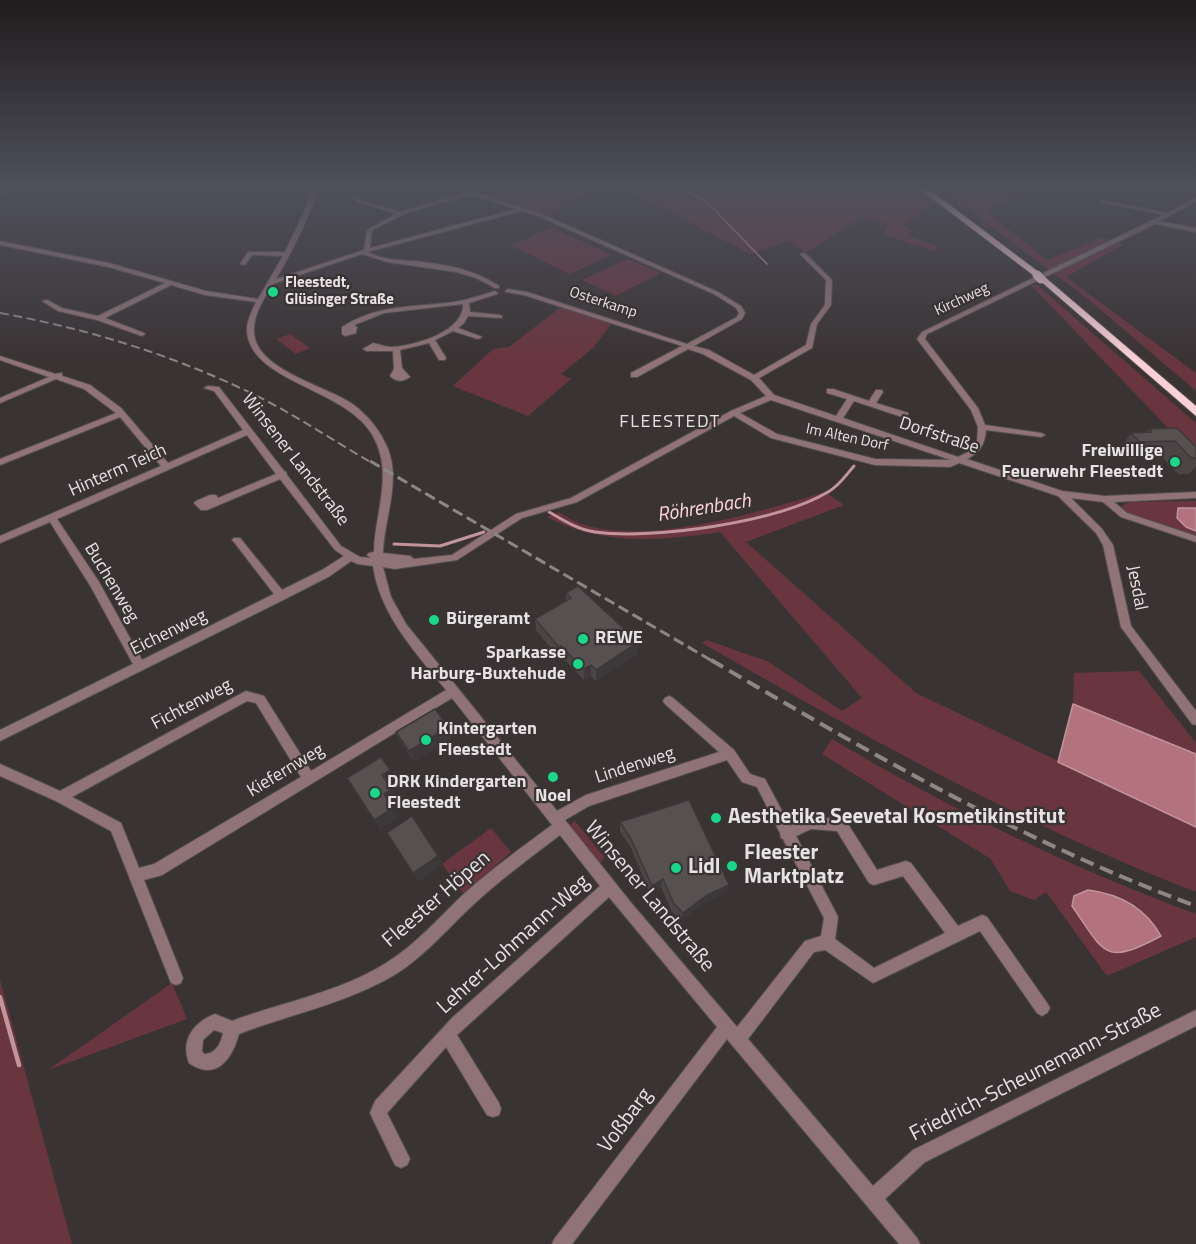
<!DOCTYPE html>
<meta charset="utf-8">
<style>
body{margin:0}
canvas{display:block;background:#3a3334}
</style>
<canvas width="1196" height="1244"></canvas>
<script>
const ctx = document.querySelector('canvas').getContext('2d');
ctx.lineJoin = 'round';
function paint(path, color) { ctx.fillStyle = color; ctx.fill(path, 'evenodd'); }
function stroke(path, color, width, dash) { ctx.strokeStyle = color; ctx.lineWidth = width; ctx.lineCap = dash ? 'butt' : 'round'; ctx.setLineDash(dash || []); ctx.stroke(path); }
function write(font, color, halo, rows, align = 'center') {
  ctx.font = font + ' "Titillium Web",sans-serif'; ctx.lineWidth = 4.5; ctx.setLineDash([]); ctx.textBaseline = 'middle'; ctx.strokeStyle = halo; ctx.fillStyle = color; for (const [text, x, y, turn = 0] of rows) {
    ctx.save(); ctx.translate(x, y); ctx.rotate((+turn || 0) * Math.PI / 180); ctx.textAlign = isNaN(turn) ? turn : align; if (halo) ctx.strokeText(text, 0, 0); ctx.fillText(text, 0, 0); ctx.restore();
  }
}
paint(new Path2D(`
 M472,187H594L549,217L473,192Z
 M622,187L673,189L674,187H914L936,203L903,225L913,231L907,235L938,247L934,251L883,234L889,224L863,217L805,253L790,240L750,254Z
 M938,187H1017L1008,200L986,211L1047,260L1101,238L1124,244L1066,277L1196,373V391L1088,299Z
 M552,228L612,255L570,274L510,245Z
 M628,259L661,273L616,296L582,280Z
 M1036,284L1196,423V457L1031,285Z
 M561,307L611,324L593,348L561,374L571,379L528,416L453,386L493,349L509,347Z
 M290,334L310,348L296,354L276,339Z
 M825,492L844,505L746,542L916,693L1196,827V892C1023,825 862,735 702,643L706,640L767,661L842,711L862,698L720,532C660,541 603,546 547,517L559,512C618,557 759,512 825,492Z
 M1196,501V508H1178L1180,522L1196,531V537L1128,515L1121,506L1130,502Z
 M1139,671L1196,743V754L1073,704L1074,673Z
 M832,739C948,808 1069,867 1196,914V937L1107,976L1046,892L1034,900L1010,891L991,859L822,754Z
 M575,821L604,857L602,862H598L569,826Z
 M491,828L511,852L464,894L442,864Z
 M0,980L72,1244H0Z
 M172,983L187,1019L48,1070Z`), '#693640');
const water = new Path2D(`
 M1178,508H1196V531L1186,527L1177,518Z
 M1073,704L1196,754V827L1058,762Z
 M1088,890C1120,894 1145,907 1161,936C1103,967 1105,953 1072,906L1074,896Z`);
paint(water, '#b2737e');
stroke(water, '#c2949c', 1.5);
stroke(new Path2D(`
 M679,187L708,203L767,264`), '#c2949c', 1.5);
stroke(new Path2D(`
 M549,512C563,520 578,530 595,532C654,540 777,522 828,492C839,486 846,475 854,466
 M394,544L440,546L484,532`), '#c2949c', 3);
stroke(new Path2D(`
 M0,997L19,1065`), '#c2949c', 4.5);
const minor = new Path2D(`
 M12,187H19L0,195V191Z
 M313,187H318C309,219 293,250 276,279L364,250L367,230L396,214L353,200V198L400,212L469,192L464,187H469L474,192L542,214L718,292L741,306L745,313L742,319L694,346L709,350L754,375L806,345L811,324L825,305L826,280L800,254L805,253L832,280L831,305L817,324L812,348L759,378L774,395L836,416L847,399L827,393V389H833L869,401L876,390H882L883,392L876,403L908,413V417H902L854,401L843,418L958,457L968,452L977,442L978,427L971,410L917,339L922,332L1163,215L1101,202V200L1167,213L1196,198V202L1159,221L1196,228V232L1155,224L927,334L925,339L978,408L985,425L1041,433L1045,435L1041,437L986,430C985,444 980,453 967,459L1062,491L1105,496L1196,492V498L1114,502L1127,513L1196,536V542L1121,517L1103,502L1071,498L1102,529L1113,545L1131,626L1196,711V725L1192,724L1121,627L1103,545L1096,533L1058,496L959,463L950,467L875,465L771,438L734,416L577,502L522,518L457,560L395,569L383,567L391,597L406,624L557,811L586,795L719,752L665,704L663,701L665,698L669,696L673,698L734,750L750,774L765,779L790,826L810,817L841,819L846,821L877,870L906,861L911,863L958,926L982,915L987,917L1047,1003L1050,1008L1047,1013L1042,1016L1037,1013L980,931L873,983L825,950L814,952L748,1039L873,1186L913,1150L1196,1010V1026L925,1162L885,1199L917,1238L920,1244H899L727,1039L572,1244H552L555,1238L717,1027L609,897L457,1035L499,1103L501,1109L499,1115L493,1117L487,1115L446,1047L387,1113L410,1159L407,1165L401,1168L395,1165L370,1113L375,1101L453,1017L600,886L560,835C531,857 501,879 474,904C449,927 426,955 396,974C348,1003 291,1014 239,1034C232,1059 216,1082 189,1063C180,1040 194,1022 215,1014L232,1021C283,1002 340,992 386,963C417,944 439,917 465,893C493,868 522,847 552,825L452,698L162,875L144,880L183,978L181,983L176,985L171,983L111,831L56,801L0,776V764L60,791L246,691L264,696L311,771L446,690C416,653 380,615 373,566L358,564L351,561L330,576L285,599L0,741V730L133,664L91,587L50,522L0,543V536L161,466L120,417L0,465V459L116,413L84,389L56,379L0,403V398L49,377L0,360V356L55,374L62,373V376L90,385L121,408L168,463L243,430L214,391L204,388L208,386L219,387L284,471L286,472L287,475L341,546L360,557L371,558L367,555L369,553L374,552C375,511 394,474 373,436C348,389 252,383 247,332C246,322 252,311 256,302L205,295L171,285L105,318L144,333L145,334L142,336L97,320L58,311L42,301L47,300L62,308L98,316L165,283L108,267L0,245V241L109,263L206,291L258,299L283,256L252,255L245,265L240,264L248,252H285L303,214ZM472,195L516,209L370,248L372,231L374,229L409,212ZM522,211L538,216L714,294L736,308L739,313L737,317L687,344L527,292L508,289L505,291L506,292L524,295L682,346L631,373V377H637L688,349L703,354L751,380L766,396L731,411L571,498L516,514L452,555L414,559L410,556L383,553C384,519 401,482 388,449C380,430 367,414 351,403C324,385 252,369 254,329C254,313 265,297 273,284L362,254L387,262L456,272L476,278L495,288H499V286C474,269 444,264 414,261C398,260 383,260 368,252ZM771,400L951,460L875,459L777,434L740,413ZM247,435L276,474L218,498L216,495H210L196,501L194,503L201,510H207L280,479L335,550L344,556L322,570L282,590L240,538H234L232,540L234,542L274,594L142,660L99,582L57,519ZM247,701L256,703L301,777L154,864L139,868L121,823L72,797ZM727,760L742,782L757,787L780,833L781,838L783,839L824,918L821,936L805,941L737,1027L633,905L565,820L589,806ZM811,829L837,831L869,883L874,885L903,876L945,933L874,968L835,939L838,917L796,836ZM214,1030L223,1033C221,1043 216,1054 204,1054L202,1051L203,1040Z
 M360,187H377L339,192L336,190Z
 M495,291L498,293L497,294L469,303L470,312L500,315L502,316V318L468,316L464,323L458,328L482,337L478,339L453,331L435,340L446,358L445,360H439L429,343L400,350L402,368L410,377C403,382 396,382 390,376L394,369L393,351H367L363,349L373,343C379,344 385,347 392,347C414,346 464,332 463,304L384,313L354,325L357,327L356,333L345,336L342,334V327C381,303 412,308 454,302C468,300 481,295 495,291Z`);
const highway = new Path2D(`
 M917,187H926L1040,273L1196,406V416L1037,278Z`);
stroke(minor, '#564f50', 2);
stroke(highway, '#564f50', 2);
paint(minor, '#8f7377');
paint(highway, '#fad0d6');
stroke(new Path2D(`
 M0,313C89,329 176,356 257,396C297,416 334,441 372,463`), '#8d8687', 2, [9, 4.5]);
stroke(new Path2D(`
 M370,461L714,662`), '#8d8687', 3, [11, 5]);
stroke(new Path2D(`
 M711,660C868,752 1025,843 1196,906`), '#8d8687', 4, [14, 7]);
const highwayBridge = new Path2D(`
 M1037,275L1041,279`);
stroke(highwayBridge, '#564f50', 10, []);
stroke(highwayBridge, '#fad0d6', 9);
paint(new Path2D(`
 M1149,429L1196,447V466L1189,474H1178L1162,457L1128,459L1120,449L1131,433L1146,432Z
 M566,593L637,654L596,681L591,676L584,680L562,657L560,659L536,630L535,619L566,600Z
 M396,732L452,737L414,761L401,742Z
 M620,822L729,885L725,893L704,903L681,920L672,912L661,887L650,894L631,848L620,832Z`), '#4b4546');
paint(new Path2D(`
 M638,642L637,654L596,681V670Z
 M561,646L562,657L560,659L559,647Z
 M591,665V676L584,680V669Z
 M448,727L452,737L414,761L409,751Z
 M390,770L395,780L387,785L382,775Z
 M392,789L397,799L389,804L384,794Z
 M393,808L398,817L380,830L374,820Z
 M438,856L442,864L418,882L413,873Z
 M663,879L661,887L650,894L652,886Z
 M729,885L725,893L704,903L681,920L683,913L707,895Z`), '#3d3839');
const building = new Path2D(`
 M1177,428L1196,447V458H1191L1175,441L1140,442L1131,433L1152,432L1149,429Z
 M578,586L638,642L596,670L591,665L584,669L561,646L559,647L535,619L571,598L566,593Z
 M435,709L448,727L409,751L396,732Z
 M381,757L390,770L382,775L392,789L384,794L393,808L374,820L347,778Z
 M689,800L729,885L707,895L683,913L674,904L663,879L652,886L631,839L620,822Z
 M412,816L438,856L413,873L387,833Z`);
paint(building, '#575051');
stroke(building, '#3d3839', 1.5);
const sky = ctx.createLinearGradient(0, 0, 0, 361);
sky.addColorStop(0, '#201c1d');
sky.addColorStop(0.52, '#4f505c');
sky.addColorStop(1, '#4f505c00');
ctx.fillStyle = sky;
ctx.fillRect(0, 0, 1196, 361);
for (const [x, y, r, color] of [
 [273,292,6,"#17d989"],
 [1175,462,6,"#17d989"],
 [434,620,6,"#17d989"],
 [583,639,6,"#17d989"],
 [578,664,6,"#17d989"],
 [426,740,6,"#17d989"],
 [553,777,6,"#17d989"],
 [375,793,6,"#17d989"],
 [716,818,6,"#17d989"],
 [732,866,6,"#17d989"],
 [676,868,6,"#17d989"]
]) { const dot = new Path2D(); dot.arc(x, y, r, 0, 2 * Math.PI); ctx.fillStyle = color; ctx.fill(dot); stroke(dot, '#3a3334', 2); }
write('bold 15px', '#e7e2e3', '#3a3334', [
 ["Fleestedt,",285,283],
 ["Glüsinger Straße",285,300]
], 'left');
write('15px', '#e7e2e3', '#3a3334', [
 ["Kirchweg",962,300,-25],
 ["Osterkamp",603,303,18],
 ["Im Alten Dorf",847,438,12]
]);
ctx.letterSpacing = '1.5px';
write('18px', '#e7e2e3', '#3a3334', [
 ["FLEESTEDT",670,423]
]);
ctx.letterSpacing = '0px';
write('18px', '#e7e2e3', '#3a3334', [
 ["Dorfstraße",939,436,18],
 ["Winsener Landstraße",295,460,52],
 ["Hinterm Teich",118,471,-24],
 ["Buchenweg",111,583,59],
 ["Jesdal",1136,588,79],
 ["Eichenweg",169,633,-26],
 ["Fichtenweg",192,705,-28],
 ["Lindenweg",635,766,-18],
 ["Kiefernweg",286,771,-31]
]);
write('bold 18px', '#e7e2e3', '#3a3334', [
 ["Freiwillige",1163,452,"right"],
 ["Feuerwehr Fleestedt",1163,473,"right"],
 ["Bürgeramt",446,620],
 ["REWE",595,639],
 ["Sparkasse",566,654,"right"],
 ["Harburg-Buxtehude",566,675,"right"],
 ["Kintergarten",438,730],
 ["Fleestedt",438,751],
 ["DRK Kindergarten",387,783],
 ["Fleestedt",387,804],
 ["Noel",553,797,"center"]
], 'left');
write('italic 20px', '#fdd6dc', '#3a3334', [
 ["Röhrenbach",704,509,-9]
]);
write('bold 21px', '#e7e2e3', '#3a3334', [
 ["Aesthetika Seevetal Kosmetikinstitut",728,818],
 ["Fleester",744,854],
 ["Marktplatz",744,878],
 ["Lidl",688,868]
], 'left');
write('21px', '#e7e2e3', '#3a3334', [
 ["Winsener Landstraße",649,897,50],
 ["Fleester Höpen",437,900,-41],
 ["Lehrer-Lohmann-Weg",514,945,-42],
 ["Friedrich-Scheunemann-Straße",1036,1073,-27],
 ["Voßbarg",626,1121,-53]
]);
</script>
